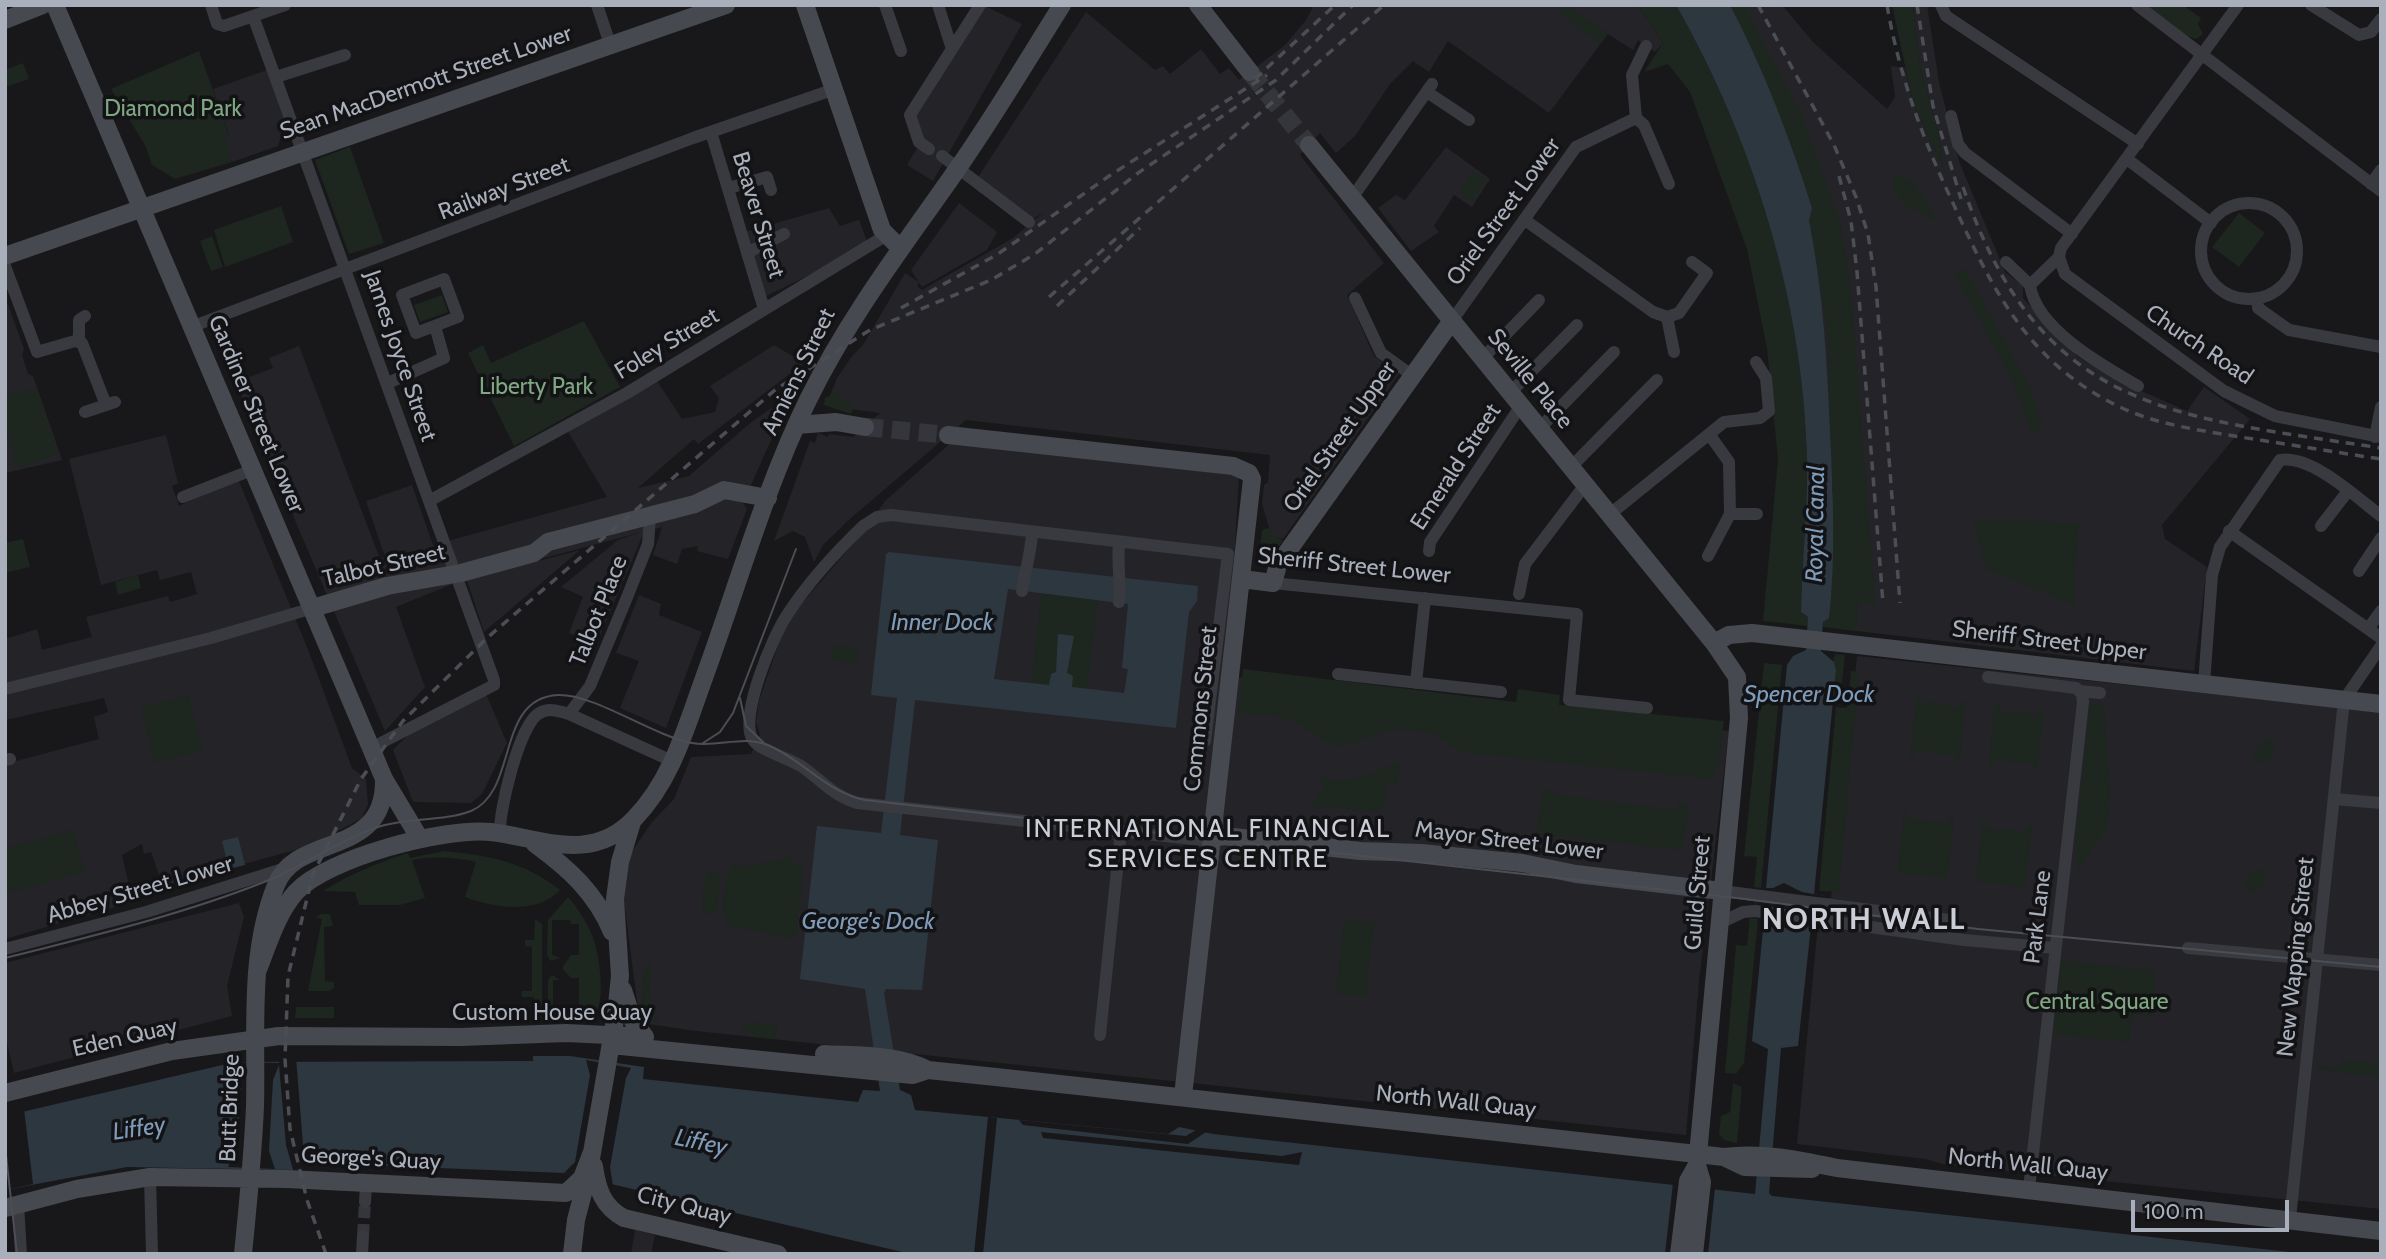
<!DOCTYPE html>
<style>
body{margin:0}
#map{position:relative;width:2386px;height:1259px;overflow:hidden;background:#18181b;font-family:Cabin,sans-serif}
canvas{display:block}
.frame{position:absolute;inset:0;border:7px solid #a9afbb;pointer-events:none}
.scale{position:absolute;left:2131px;top:1200px;width:158px;height:32px;box-sizing:border-box;border:4px solid #a9afbb;border-top:0;padding-left:9px;font-size:21px;line-height:24px;white-space:nowrap;color:#a9afbb;-webkit-text-stroke:5px #131316;paint-order:stroke}
</style>
<div id="map">
<canvas width="2386" height="1259"></canvas>
<div class="frame"></div>
<div class="scale">100 m</div>
</div>
<script>
const ctx = document.querySelector('canvas').getContext('2d');
ctx.lineJoin = 'round';
function paint(path, color) { ctx.fillStyle = color; ctx.fill(path, 'evenodd'); }
function stroke(path, color, width, dash) { ctx.strokeStyle = color; ctx.lineWidth = width; ctx.lineCap = dash ? 'butt' : 'round'; ctx.setLineDash(dash || []); ctx.stroke(path); }
function write(font, color, halo, rows, align = 'center') {
  ctx.font = font + ' Cabin,sans-serif'; ctx.lineWidth = 7; ctx.setLineDash([]); ctx.textBaseline = 'middle'; ctx.strokeStyle = halo; ctx.fillStyle = color; for (const [text, x, y, turn = 0] of rows) {
    ctx.save(); ctx.translate(x, y); ctx.rotate((+turn || 0) * Math.PI / 180); ctx.textAlign = isNaN(turn) ? turn : align; if (halo) ctx.strokeText(text, 0, 0); ctx.fillText(text, 0, 0); ctx.restore();
  }
}
paint(new Path2D(`
 M983,5L1022,24L933,181L907,165L922,140L915,112Z
 M1314,5H1638L1663,43L1655,52L1638,40L1633,50L1608,34L1549,113L1448,41L1429,72L1413,61L1390,84L1355,136L1336,153L1320,133L1300,155L1384,263L1347,295L1374,356L1399,374L1283,539L1271,534L1262,504L1264,485L1268,482L1270,455L966,420L851,518L823,545L814,562L805,537L793,531L774,541L810,441L815,443L818,433L828,437L829,434L853,437L880,413L835,407L828,401L837,378L852,356L863,345L905,273L919,282L917,286L922,290L1013,238L1044,212L1033,219L978,177L1086,12L1155,70L1163,66L1170,74L1201,49L1220,74L1229,68L1239,80L1285,45L1306,20Z
 M1730,5H1782L1813,42L1887,109L1895,97L1891,66L1905,68L1913,103L1943,167L1939,134L1920,67L1913,5H1927L1939,82L1959,161L2005,272L2023,286V298L2078,357L2117,380L2187,411L2204,387L2250,419L2162,525L2165,539L2207,567L2194,671L1823,627L1833,490L1814,246L1809,220Z
 M267,70L286,121L278,146L232,162L223,138L229,135L213,89Z
 M1446,147L1490,179L1472,207L1454,195L1434,226L1439,232L1411,251L1378,208L1396,195L1405,200Z
 M959,203L997,232L987,250L922,287L911,270Z
 M829,208L840,226L859,220L869,246L766,296L745,232Z
 M5,296L24,349L22,355L28,374L33,376L62,460L5,473Z
 M774,345L804,363L698,444L694,439L638,488L689,476L749,424L792,393L743,503L747,509L728,559L697,551L698,546L682,549L677,564L653,555L662,527L644,532L596,645L569,633L583,597L561,587L618,540L642,532L465,579L396,607L425,687L385,731L236,382L273,368L269,358L299,346L380,559L385,557L366,501L412,485L433,545L607,497L567,430L655,378L682,419L715,412L719,398L710,386Z
 M166,435L178,483L172,486L179,506L238,479L309,652L352,768L366,779L368,804L362,818L310,846L163,886L151,852L144,854L142,844L122,855L133,902L5,939V764L99,739L94,717L108,712L104,698L5,720V639L37,629L42,650L92,637L86,617L168,596L170,602L197,594L191,572L160,580L157,570L101,585L69,459Z
 M954,440L1239,476L1228,667L1236,677L1729,731L1699,981L1686,1135L696,1031L648,1024L639,1016L622,886L631,853L652,822L674,799L691,757L751,754L760,734L756,722L759,701L786,622L866,529L885,501Z
 M580,550L484,632L467,580Z
 M639,595L661,604L659,615L702,632L666,728L620,708L639,661L616,653Z
 M1857,656L2381,712V1209L1946,1165L1925,1159L1797,1144L1818,924L1822,898H1831Z
 M486,694L507,743L482,794L471,803L413,802L393,750L416,727Z
 M239,903L244,917L227,986L232,1016L14,1073L5,1034V963Z
 M635,1230L655,1235L651,1254H631Z`), '#242428');
paint(new Path2D(`
 M1565,5L1609,33L1600,44L1558,12Z
 M1638,5H1676C1753,140 1803,301 1807,457C1808,508 1802,560 1801,611L1808,614V626L1763,621L1778,459L1767,348L1747,249L1690,92L1668,64L1644,72L1663,43Z
 M1730,5H1744L1802,115L1841,226L1851,290L1875,604L1859,602L1856,631L1823,627L1829,618L1831,593L1833,490L1827,328L1809,220L1812,208C1790,138 1764,70 1730,5Z
 M1892,5H1913L1920,67L1939,134L1944,170L1913,103Z
 M2145,5H2183L2201,18L2198,24L2203,34L2196,39L2182,34Z
 M199,51L229,136L224,138L232,162L175,179L152,165L146,147L111,89Z
 M23,63L29,79L5,87V70Z
 M350,147L384,243L349,254L315,160Z
 M1473,171L1487,180L1472,201L1458,192Z
 M1895,174C1915,177 1927,202 1936,218L1931,220L1902,202L1892,184Z
 M281,206L293,242L225,267L214,230Z
 M2239,213L2265,233L2239,267L2212,247Z
 M212,236L223,267L211,271L200,241Z
 M1964,268L2028,383L2043,424L2032,435L2010,376L1954,274Z
 M442,295L448,312L420,322L414,305Z
 M584,321L620,387L514,446L468,353L483,345L491,363Z
 M35,387L58,454L18,468L5,431V397Z
 M835,393L845,399L853,409L851,414L824,405L825,398Z
 M1973,520L2078,523L2074,605L1987,569Z
 M1268,528L1283,541L1263,567L1259,562L1262,530Z
 M23,539L30,567L5,573V543Z
 M138,575L141,588L118,595L115,582Z
 M1054,587L1062,595L1058,596L1098,600L1087,688L1072,687L1067,674L1074,636L1062,633L1056,673L1050,685L1032,683L1041,593L1057,595Z
 M840,645L858,649L859,658L853,663L833,660L831,649Z
 M1836,654L1845,655L1840,700H1833L1836,670L1833,659Z
 M1764,663L1782,665L1761,888L1754,887L1757,857L1744,856Z
 M1243,669L1516,702L1518,689L1560,695L1559,705L1724,721L1719,763L1712,779L1461,752L1433,733L1393,729L1341,747L1330,744L1296,722L1282,717L1238,712Z
 M1851,671L1859,672L1839,892L1819,891L1836,707L1847,708Z
 M188,695L203,751L155,763L141,708Z
 M1917,696H1922V704L1929,702L1960,708L1961,701H1966L1960,761H1955V753L1947,755L1916,749L1915,757L1910,756Z
 M1995,704L2000,705L1999,712L2030,713V716H2038L2039,709L2044,710L2037,770H2032L2033,762L2024,764L1994,758L1993,765H1988Z
 M2090,704L2104,705L2110,791L2108,826L2078,871L2076,837Z
 M2267,738L2274,739V756L2262,764L2254,761L2253,753Z
 M1400,763L1397,784L1387,783L1383,812L1309,805L1323,789L1322,778C1357,786 1369,770 1400,763Z
 M1543,788L1550,789L1551,794L1676,810L1677,803H1685L1688,807L1683,850L1536,834Z
 M1904,812L1909,813V820L1916,819L1948,824L1949,817L1954,818L1947,878L1898,873Z
 M1982,821H1987V829L2017,830L2018,832L2026,833L2027,826H2032L2025,887L1976,881Z
 M73,830L85,872L6,894L5,848Z
 M444,851C488,855 525,862 560,890C537,915 494,908 465,897L476,862C456,857 432,856 412,860L425,898L400,905H359L355,892L323,891C350,874 377,863 408,853L410,858Z
 M789,858L803,867L796,935L788,938L727,925C720,908 723,880 732,864L740,867Z
 M2258,868L2265,869V885L2253,893L2245,890L2244,883Z
 M710,872L720,874L717,911L706,914L702,910C703,898 701,880 710,872Z
 M568,897C578,908 586,921 592,935C599,951 609,1010 590,1019L548,1018V980L552,975L560,980H553V1008L579,1007V978H571L562,968L571,955H579V924H571L570,920H552V955L560,958L551,961L547,955L548,920Z
 M321,914H330L333,926L324,927L325,981L334,982V988L329,991H308L322,919L316,917Z
 M1750,918L1758,919L1744,1063L1736,1074L1725,1073L1736,945L1747,946Z
 M535,919L542,924V1018H534V997H522V991H532V947L525,946V940H534Z
 M1344,920L1374,923L1365,997L1336,993Z
 M2059,960L2157,971L2152,1016L2132,1014L2129,1042L2051,1034Z
 M651,965L649,1002L660,1021L652,1020L641,1013L644,966Z
 M296,1007H334V1018H295Z
 M753,1023L777,1025L776,1039L755,1037L748,1030H741L742,1025Z
 M2340,1060L2381,1064V1076L2318,1070V1066L2339,1069Z
 M1733,1083L1742,1087L1737,1143L1724,1140L1719,1134L1721,1116L1730,1112Z`), '#1d261f');
paint(new Path2D(`
 M1676,5H1730C1764,70 1790,138 1812,208L1809,220C1823,292 1827,359 1830,432C1833,494 1836,557 1829,618L1823,622L1821,651L1834,662L1836,670L1814,894L1825,896L1821,927L1811,926L1798,1046L1781,1048L1769,1193L1772,1196L2309,1254H911L564,1173L313,1163L292,1170L127,1167L5,1190V1116L235,1062L533,1061V1056H570L644,1067L643,1079L858,1102L863,1090L880,1091L865,989L800,979L817,826L881,833L897,698L871,695L886,554L889,552L1198,586L1197,601L1189,612L1176,728L915,700L900,835L938,840L922,990L886,989L884,993L900,1090L911,1095L915,1110L1168,1134L1179,1127L1213,1134L1755,1194L1768,1049L1752,1041L1764,920L1754,918L1757,888H1766L1787,665L1793,656L1806,650L1808,617L1801,612C1802,560 1808,509 1807,457C1803,301 1753,140 1676,5ZM1008,589L1128,604L1122,668L1128,669L1124,693L1072,687L1073,676L1067,673L1074,636L1058,634L1056,672L1051,674L1049,685L994,679Z
 M238,837L245,865L229,869L222,841Z`), '#2d3740');
paint(new Path2D(`
 M1784,883L1802,892L1825,896L1821,927L1805,926L1790,930L1773,922L1754,918L1757,888H1773Z
 M296,1057L303,1145L309,1168L294,1173L286,1145L279,1065L273,1080L269,1151L275,1169L228,1167L237,1149L241,1078L235,1062L279,1063L280,1059Z
 M586,1060L631,1068L626,1078L610,1167L613,1186L564,1173L575,1162L590,1075Z
 M24,1109L33,1184L5,1190V1116Z
 M988,1117L997,1118L983,1254H974Z
 M1019,1120L1186,1136L1196,1130L1206,1132L1188,1144L1023,1125Z
 M1041,1132L1282,1156L1302,1152L1299,1165L1043,1138Z
 M1673,1183L1715,1188L1708,1254H1665Z`), '#18181b');
stroke(new Path2D(`
 M363,1236L365,1202`), '#35363b', 12, [12, 6]);
stroke(new Path2D(`
 M1250,72L1309,145
 M865,427L948,435`), '#35363b', 18, [18, 9]);
stroke(new Path2D(`
 M211,5L217,24L224,26L285,5
 M597,5L610,44
 M885,5L901,51
 M938,5L952,49
 M1941,5L1946,16L2138,144
 M2137,5L2381,191
 M2238,5L2061,248L2059,257L2065,274L2224,391L2275,416L2381,437
 M2311,5L2359,35L2371,32L2381,19
 M253,16L494,680V685L371,748
 M1646,46L1632,75L1636,118L1644,125L1669,184
 M276,77L345,55
 M1427,92L1469,120
 M1951,116L1958,144L1965,153L2072,234
 M711,132L764,309
 M929,149L919,142L910,115L980,5
 M942,156L1029,222
 M2127,159L2211,223
 M2371,184L2381,170
 M729,188L767,177L771,190
 M1352,198L1432,84
 M2201 251a48 48 0 1 1 96 0a48 48 0 1 1-96 0Z
 M1525,220L1653,312L1667,317L1674,352
 M747,253L784,234
 M2006,262L2030,285
 M5,266L37,352L75,341L82,343L106,405
 M444,279L458,317L416,333L402,295Z
 M2030,285C2036,329 2103,366 2138,386
 M2030,285L2059,257
 M1355,298L1381,353L1413,376
 M2257,298L2258,308L2289,330L2381,347
 M1667,317L1679,313L1707,273L1692,262
 M1451,322L1576,147L1636,118
 M191,327L693,138L832,90
 M79,341V320L85,316
 M1482,359L1539,300
 M388,383L444,358L435,326
 M1510,393L1577,325
 M85,412L115,402
 M1539,429L1614,352
 M2375,437L2381,407
 M1571,467L1657,380
 M183,497L252,470
 M429,501L627,393L885,236
 M1730,514H1757
 M1609,515L1724,422L1760,418L1769,411L1766,378L1756,362
 M2321,526L2348,491
 M2229,531L2381,638
 M1119,543C1117,564 1121,581 1119,602
 M1429,551L1430,542L1520,407
 M1708,556L1730,514L1729,462L1709,434
 M2359,571L2381,538
 M1273,583L1577,614L1569,700L1647,708
 M1022,591C1025,570 1031,554 1032,533
 M1519,594L1525,564L1585,485
 M2368,629L2381,611
 M1338,674L1501,692
 M1988,677L2076,688L2082,694L2083,702L2029,1189
 M1416,683L1425,598
 M2204,684L2212,575L2220,547L2280,460C2312,455 2356,497 2381,516
 M5,689L211,638L313,608
 M2080,691L2100,693
 M569,714L590,686L628,595L648,544L650,517
 M1205,741L1228,554L891,515L877,517L863,526C836,552 807,584 787,615C773,636 738,718 753,740C760,751 792,759 804,768C823,782 834,796 857,803L1202,840L1212,838
 M5,760L10,759
 M2334,799L2381,803
 M500,833C499,810 519,727 538,714C548,707 559,711 569,714L672,761
 M1722,891L1949,920
 M1720,923L1743,912L1755,911L1964,940L2055,948
 M2188,948L2381,965
 M5,949L146,912L286,868
 M1100,1035L1121,831
 M150,1177L152,1254
 M365,1202L366,1185
 M18,1204L21,1254
 M2290,1219L2344,700L2381,646
 M362,1254L363,1236`), '#393a40', 12);
stroke(new Path2D(`
 M55,5L371,748L384,779L420,839
 M805,5L882,230L901,249
 M1198,5L1250,72
 M5,20L43,5
 M1309,145L1714,643L1737,677L1739,718L1697,1165L1702,1182L1694,1254
 M5,256L726,5
 M797,425L836,422L865,427
 M948,435L1233,466L1249,473L1252,479L1183,1096
 M1242,579L1273,583L1278,565L1451,322
 M313,608L387,586L461,573L534,553L548,542L695,504L724,490L768,498
 M1714,643L1729,635L1752,633L2381,704
 M1212,838L1224,836L1360,851L1421,853L1522,863L1576,874L1722,891
 M535,844C568,868 596,893 612,932
 M257,972C268,945 277,913 296,892C327,858 445,827 491,832C541,838 591,864 634,819C672,780 686,727 704,678C738,585 765,488 808,400C849,316 905,244 958,168C995,115 1028,59 1062,5
 M623,990L633,1021L645,1037
 M611,1045L913,1075L928,1070L996,1077L1724,1157C1762,1152 1799,1160 1837,1168L2381,1231
 M824,1054C858,1056 898,1054 928,1070
 M5,1093L172,1051L279,1036L461,1037L566,1033L629,1036
 M1724,1157L1745,1167L1812,1169
 M594,1166C597,1189 603,1207 624,1218L778,1254
 M5,1208L77,1189L150,1177L287,1179L566,1193L582,1178L592,1152
 M243,1254C248,1204 253,1155 255,1106C257,1033 248,955 276,885C296,832 386,859 384,779
 M572,1254L576,1220L589,1170L616,1014L620,976L615,899L620,862L632,822
 M1679,1254L1688,1181L1697,1165`), '#474950', 18);
stroke(new Path2D(`
 M740,698L746,726L763,742
 M703,743L720,732L733,713L796,549
 M5,958C92,936 181,915 264,882C303,867 338,840 378,827C408,817 442,822 471,811C519,791 495,698 558,695C595,694 651,735 692,743C718,748 744,734 770,746C804,761 828,793 865,800L1737,898L1978,929L2381,967
 M5,1146L17,1254`), '#4c4e55', 2);
stroke(new Path2D(`
 M1758,5L1834,145L1856,197L1868,234L1876,287L1900,603
 M1887,5C1899,75 1922,137 1952,201C1992,289 2028,364 2122,408C2159,425 2199,430 2240,437C2287,444 2334,452 2381,459
 M1917,5L1933,106L1961,199
 M1255,79L1335,5
 M1839,176L1851,221L1857,272L1883,603
 M1963,187C2040,413 2173,416 2381,448
 M1049,297L1384,5
 M1057,306L1140,228
 M901,308L998,254L1109,176L1267,75
 M326,1254L307,1200L290,1129L285,1059L288,976L313,874L361,779L403,721L487,638L775,390L870,330L991,280L1035,254L1138,173L1276,80L1353,5`), '#4c4e55', 3.5, [9, 7]);
write('23px', '#a9afbb', '#131316', [
 ["Sean MacDermott Street Lower",426,83,-19],
 ["Railway Street",504,189,-21],
 ["Oriel Street Lower",1504,212,-54],
 ["Beaver Street",758,215,73],
 ["Foley Street",667,344,-31],
 ["Church Road",2199,345,34],
 ["James Joyce Street",400,356,71],
 ["Amiens Street",799,372,-64],
 ["Seville Place",1530,379,51],
 ["Gardiner Street Lower",256,414,67],
 ["Oriel Street Upper",1340,437,-55],
 ["Emerald Street",1456,467,-57],
 ["Talbot Street",384,566,-13],
 ["Sheriff Street Lower",1354,566,6],
 ["Talbot Place",599,611,-68],
 ["Sheriff Street Upper",2049,641,7],
 ["Commons Street",1201,709,-84],
 ["Mayor Street Lower",1509,841,7],
 ["Abbey Street Lower",140,890,-16],
 ["Guild Street",1698,893,-85],
 ["Park Lane",2038,917,-83],
 ["New Wapping Street",2296,957,-84],
 ["Custom House Quay",552,1013],
 ["Eden Quay",125,1038,-13],
 ["North Wall Quay",1456,1102,6],
 ["Butt Bridge",230,1108,-88],
 ["George's Quay",371,1159,3],
 ["North Wall Quay",2028,1165,6],
 ["City Quay",684,1206,14]
]);
write('23px', '#7fa882', '#131316', [
 ["Diamond Park",173,109],
 ["Liberty Park",536,387],
 ["Central Square",2097,1002]
]);
write('italic 24px', '#7e9cb9', '#131316', [
 ["Royal Canal",1816,524,-89],
 ["Inner Dock",942,623],
 ["Spencer Dock",1809,695],
 ["George's Dock",868,922],
 ["Liffey",139,1129,-8],
 ["Liffey",701,1143,12]
]);
ctx.letterSpacing = '2px';
write('26px', '#cbced7', '#131316', [
 ["INTERNATIONAL FINANCIAL",1208,829],
 ["SERVICES CENTRE",1208,859]
]);
ctx.letterSpacing = '0px';
ctx.letterSpacing = '2px';
write('bold 30px', '#cbced7', '#131316', [
 ["NORTH WALL",1864,920]
]);
ctx.letterSpacing = '0px';
</script>
